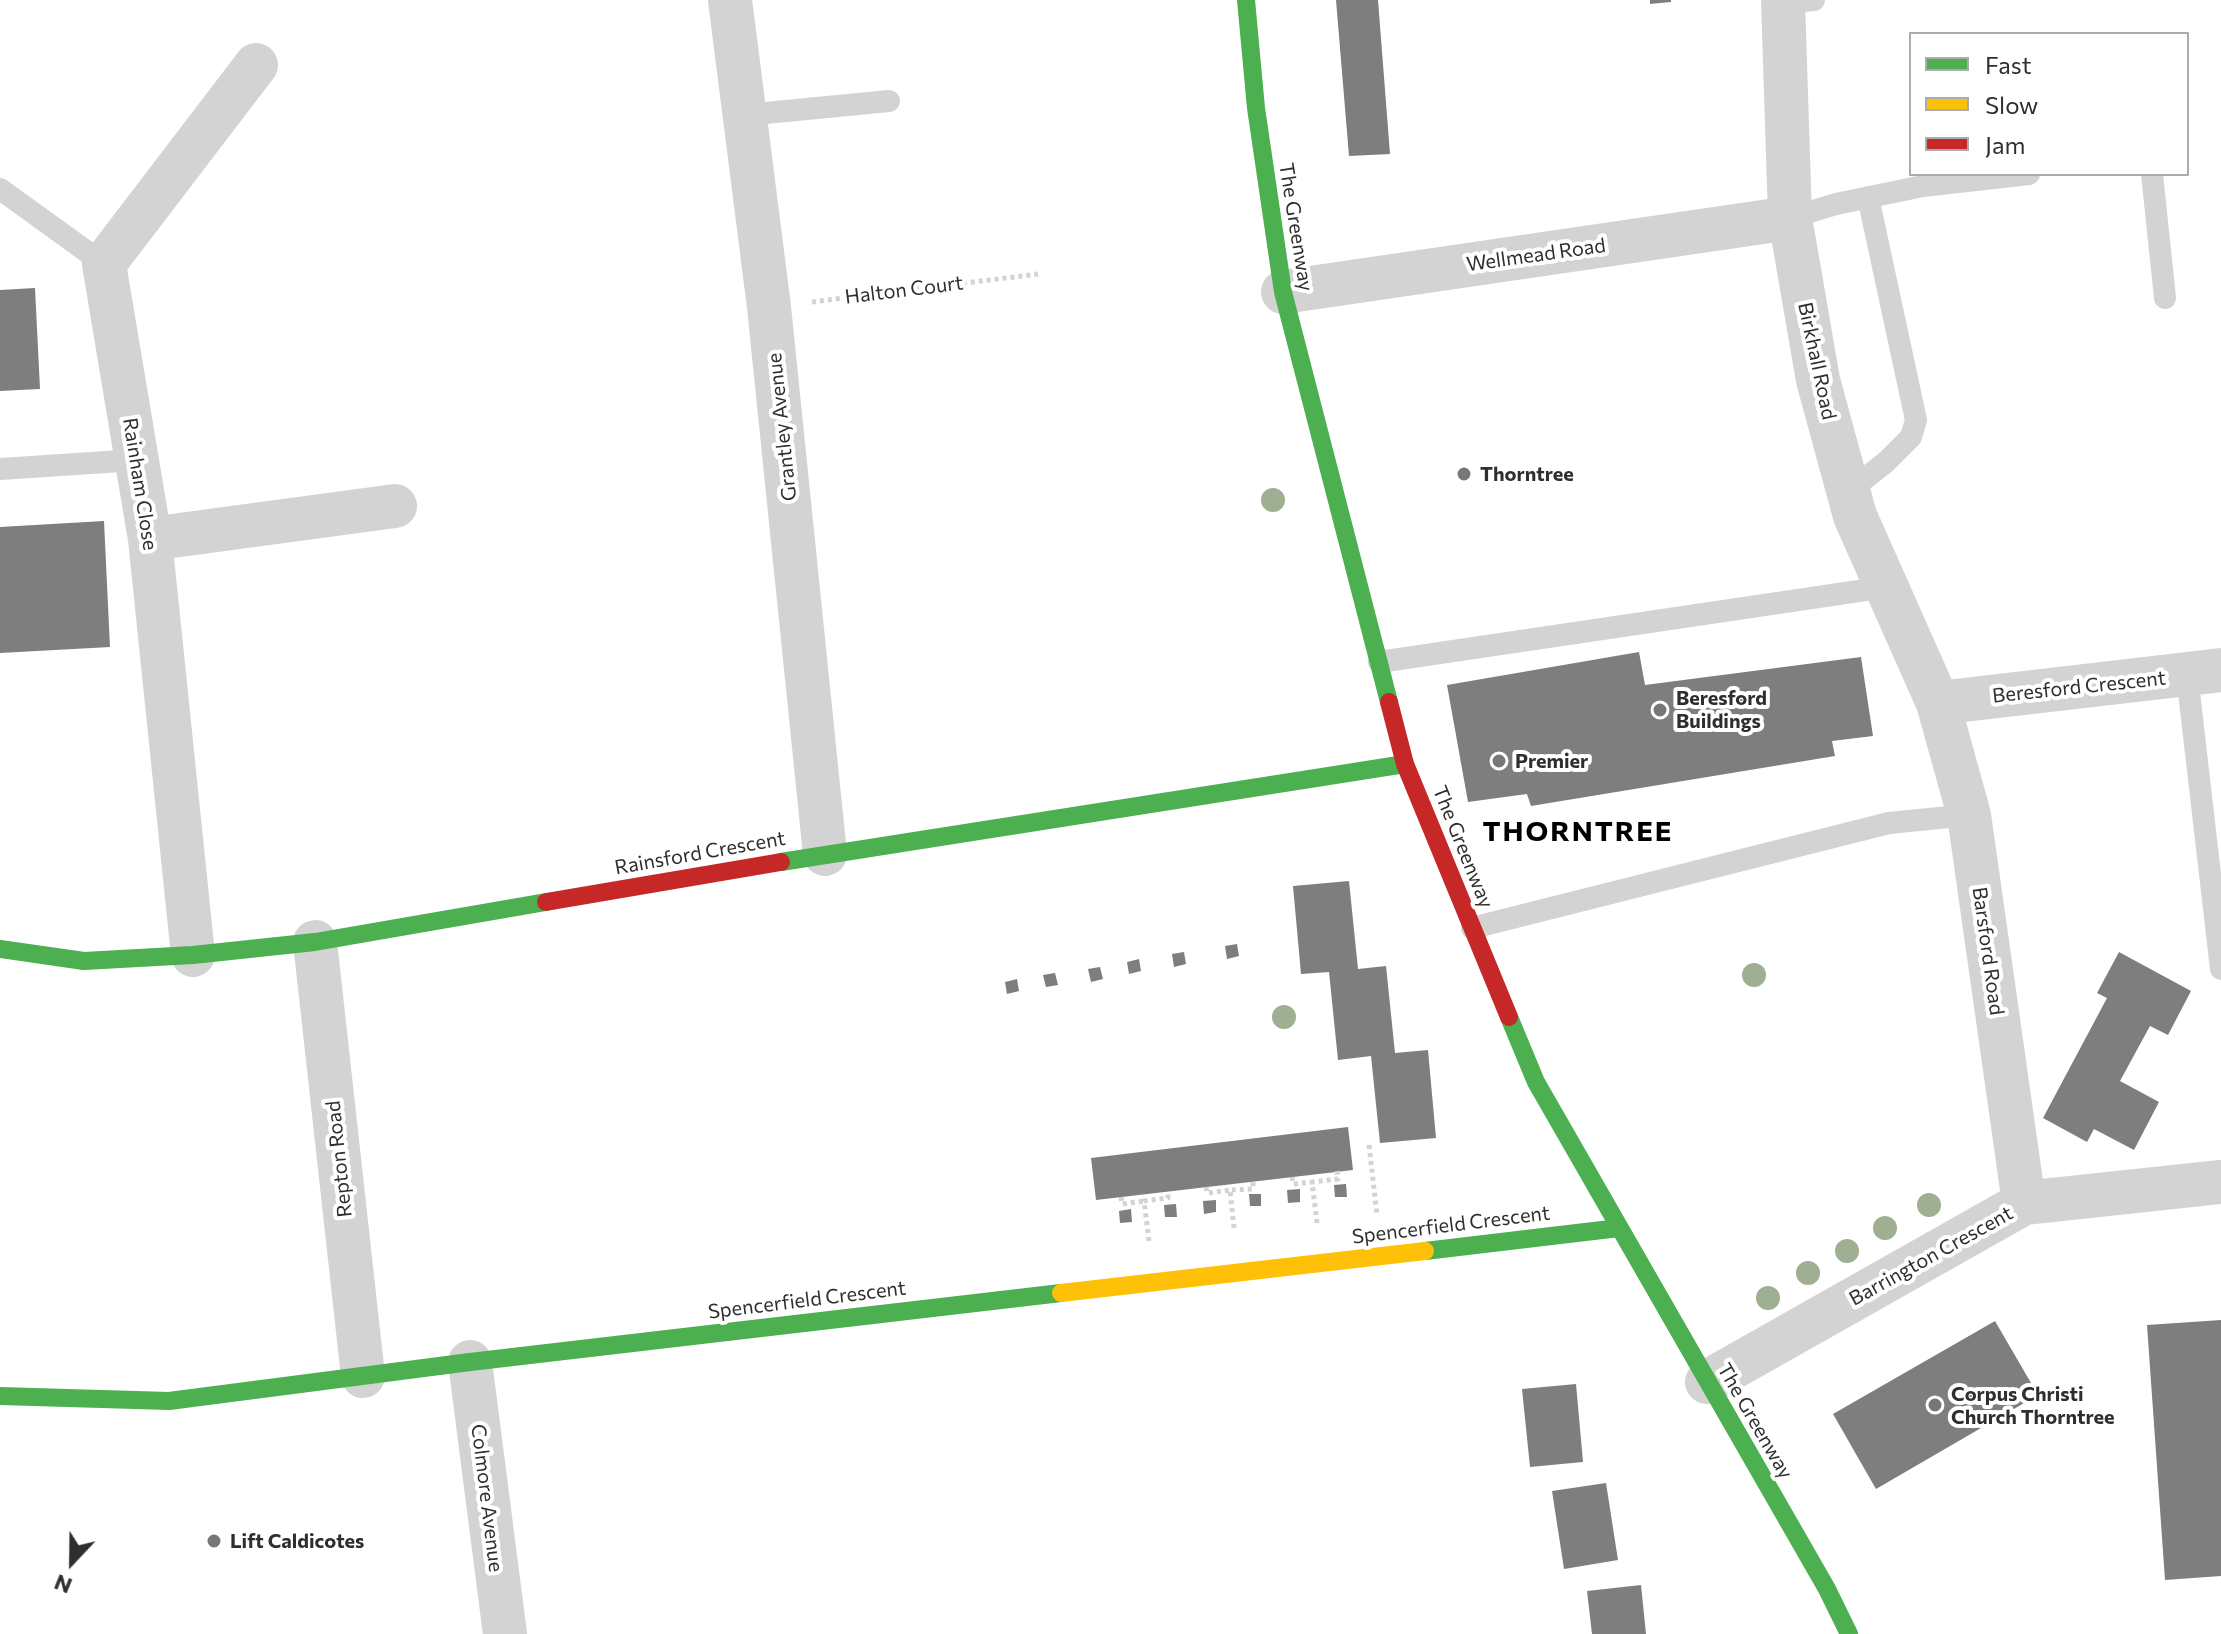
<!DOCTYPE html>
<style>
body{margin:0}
#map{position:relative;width:2221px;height:1634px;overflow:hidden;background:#fff;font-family:Commissioner,sans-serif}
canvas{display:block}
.legend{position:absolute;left:1909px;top:32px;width:280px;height:144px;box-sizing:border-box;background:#fff;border:2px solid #ababab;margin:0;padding:10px 14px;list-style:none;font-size:24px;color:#2e2e2e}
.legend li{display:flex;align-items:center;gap:16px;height:40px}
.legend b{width:40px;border:2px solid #ababab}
.north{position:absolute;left:32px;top:1522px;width:80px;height:80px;-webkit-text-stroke:6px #fff;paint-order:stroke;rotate:202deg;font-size:22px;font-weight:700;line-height:32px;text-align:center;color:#2e2e2e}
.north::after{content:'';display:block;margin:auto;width:28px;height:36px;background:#2e2e2e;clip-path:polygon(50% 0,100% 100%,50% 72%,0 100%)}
</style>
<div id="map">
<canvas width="2221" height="1634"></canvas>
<ul class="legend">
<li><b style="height:10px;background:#4caf50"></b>Fast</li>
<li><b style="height:10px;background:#ffc107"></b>Slow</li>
<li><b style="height:10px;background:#c62828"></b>Jam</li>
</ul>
<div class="north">N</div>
</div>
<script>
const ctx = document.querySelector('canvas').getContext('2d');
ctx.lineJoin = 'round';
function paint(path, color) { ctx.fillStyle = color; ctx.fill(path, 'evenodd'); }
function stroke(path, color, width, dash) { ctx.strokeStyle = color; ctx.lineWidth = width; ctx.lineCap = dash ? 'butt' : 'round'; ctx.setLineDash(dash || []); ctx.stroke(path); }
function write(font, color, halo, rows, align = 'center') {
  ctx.font = font + ' Commissioner,sans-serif'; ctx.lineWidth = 8; ctx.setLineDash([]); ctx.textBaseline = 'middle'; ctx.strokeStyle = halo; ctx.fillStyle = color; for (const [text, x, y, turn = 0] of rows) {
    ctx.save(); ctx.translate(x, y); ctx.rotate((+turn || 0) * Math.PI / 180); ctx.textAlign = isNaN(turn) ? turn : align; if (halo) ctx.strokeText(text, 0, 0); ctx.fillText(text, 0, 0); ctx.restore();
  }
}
paint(new Path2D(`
 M1336,0H1378L1390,154L1349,156Z
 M1650,0H1671V2L1650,4Z
 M35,288L40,389L0,391V290Z
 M104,521L110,647L0,653V527Z
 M1639,652L1645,685L1861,657L1873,736L1832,741L1835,756L1531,806L1527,794L1468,802L1447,685Z
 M1349,881L1358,969L1386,966L1395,1053L1428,1050L1436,1138L1380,1143L1371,1056L1338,1060L1329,972L1301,974L1293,886Z
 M1237,944L1239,956L1227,959L1225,946Z
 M1184,952L1186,964L1174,967L1172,954Z
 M2119,952L2191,991L2168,1035L2150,1026L2120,1081L2159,1102L2134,1150L2094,1129L2087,1142L2043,1118L2107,998L2097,993Z
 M1139,959L1141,971L1129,974L1127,962Z
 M1100,967L1103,979L1091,982L1088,969Z
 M1055,973L1058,985L1046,987L1043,975Z
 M1017,979L1019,991L1007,994L1005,982Z
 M1348,1127L1353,1170L1096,1200L1091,1158Z
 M1346,1184L1347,1197H1335L1334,1185Z
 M1300,1189V1202L1288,1203L1287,1190Z
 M1249,1194H1261V1206H1250Z
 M1216,1200V1212L1204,1214L1203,1201Z
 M1176,1204L1177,1217H1165L1164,1205Z
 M1131,1209L1132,1222L1120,1223L1119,1211Z
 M2221,1320V1576L2165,1580L2147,1325Z
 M1995,1321L2038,1395L1876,1489L1833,1414Z
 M1576,1384L1583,1462L1530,1467L1522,1389Z
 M1606,1483L1618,1560L1564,1569L1552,1491Z
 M1641,1585L1646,1634H1592L1587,1591Z`), '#7e7e7e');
stroke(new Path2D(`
 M812,302L1038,274
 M1369,1145L1377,1215
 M1292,1177L1293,1184L1312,1182
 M1206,1187L1207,1193L1230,1190
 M1121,1197L1122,1204L1144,1201
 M1317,1223L1312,1182L1338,1179L1337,1171
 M1234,1228L1230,1190L1253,1189V1181
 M1149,1241L1144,1201L1168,1198V1191`), '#d3d3d3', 5, [4, 4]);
stroke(new Path2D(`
 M1783,3L1814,0
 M745,115L889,101
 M2152,174L2165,298
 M0,189L104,264
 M1790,218L1836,204L1923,186L2029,174
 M0,469L137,460
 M1849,491L1886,462L1911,437L1916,420L1868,197
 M1379,662L1886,587
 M2187,675L2221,969
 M1472,928L1889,823L1969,815`), '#d3d3d3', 22);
stroke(new Path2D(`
 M730,0L769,307L825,854
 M1783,0L1790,218L1818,380L1855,516L1938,703L1969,815L2024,1203
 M1283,292L1790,218
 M150,539L395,506
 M1938,703L2221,670
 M315,942L363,1376
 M193,955L150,539L104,264L256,65
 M470,1362L505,1634
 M1707,1382L2024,1203L2221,1182`), '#d3d3d3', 44);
stroke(new Path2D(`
 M1246,0L1256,108L1283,292L1389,702
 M781,862L1405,764
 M0,949L84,961L193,955L315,942L546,902
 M1509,1017L1536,1082L1827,1589L1849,1634
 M1425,1251L1619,1228
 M0,1396L169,1401L470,1362L1061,1293`), '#4caf50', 18);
stroke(new Path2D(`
 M1061,1293L1425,1251`), '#ffc107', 18);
stroke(new Path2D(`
 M1389,702L1405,764L1509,1017
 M546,902L781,862`), '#c62828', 18);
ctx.fillStyle = '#9faf92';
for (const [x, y] of [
 [1273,500],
 [1754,975],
 [1284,1017],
 [1929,1205],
 [1885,1228],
 [1847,1251],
 [1808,1273],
 [1768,1298]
]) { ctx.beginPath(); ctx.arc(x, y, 12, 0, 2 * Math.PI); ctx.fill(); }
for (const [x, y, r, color] of [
 [1464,474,8,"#777"],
 [1660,710,8,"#777"],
 [1499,761,8,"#777"],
 [1935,1405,8,"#777"],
 [214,1541,8,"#777"]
]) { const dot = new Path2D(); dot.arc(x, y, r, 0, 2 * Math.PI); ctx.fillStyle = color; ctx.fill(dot); stroke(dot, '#fff', 3); }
write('20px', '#2e2e2e', '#fff', [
 ["The Greenway",1296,227,81],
 ["Wellmead Road",1536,255,-8],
 ["Halton Court",904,290,-7],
 ["Birkhall Road",1817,361,78],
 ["Grantley Avenue",782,427,-96],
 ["Rainham Close",140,484,81],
 ["Beresford Crescent",2079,687,-6],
 ["The Greenway",1463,847,68],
 ["Rainsford Crescent",700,853,-10],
 ["Barsford Road",1988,951,82],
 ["Repton Road",339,1159,-96],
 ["Spencerfield Crescent",1451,1225,-7],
 ["Barrington Crescent",1931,1256,-29],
 ["Spencerfield Crescent",807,1300,-7],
 ["The Greenway",1755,1421,60],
 ["Colmore Avenue",487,1498,83]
]);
write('bold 20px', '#2e2e2e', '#fff', [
 ["Thorntree",1480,474],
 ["Beresford",1676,698],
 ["Buildings",1676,721],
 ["Premier",1515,761],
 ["Corpus Christi",1951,1394],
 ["Church Thorntree",1951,1417],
 ["Lift Caldicotes",230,1541]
], 'left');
ctx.letterSpacing = '2px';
write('bold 28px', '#000', '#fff', [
 ["THORNTREE",1578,832]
]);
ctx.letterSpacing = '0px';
</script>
